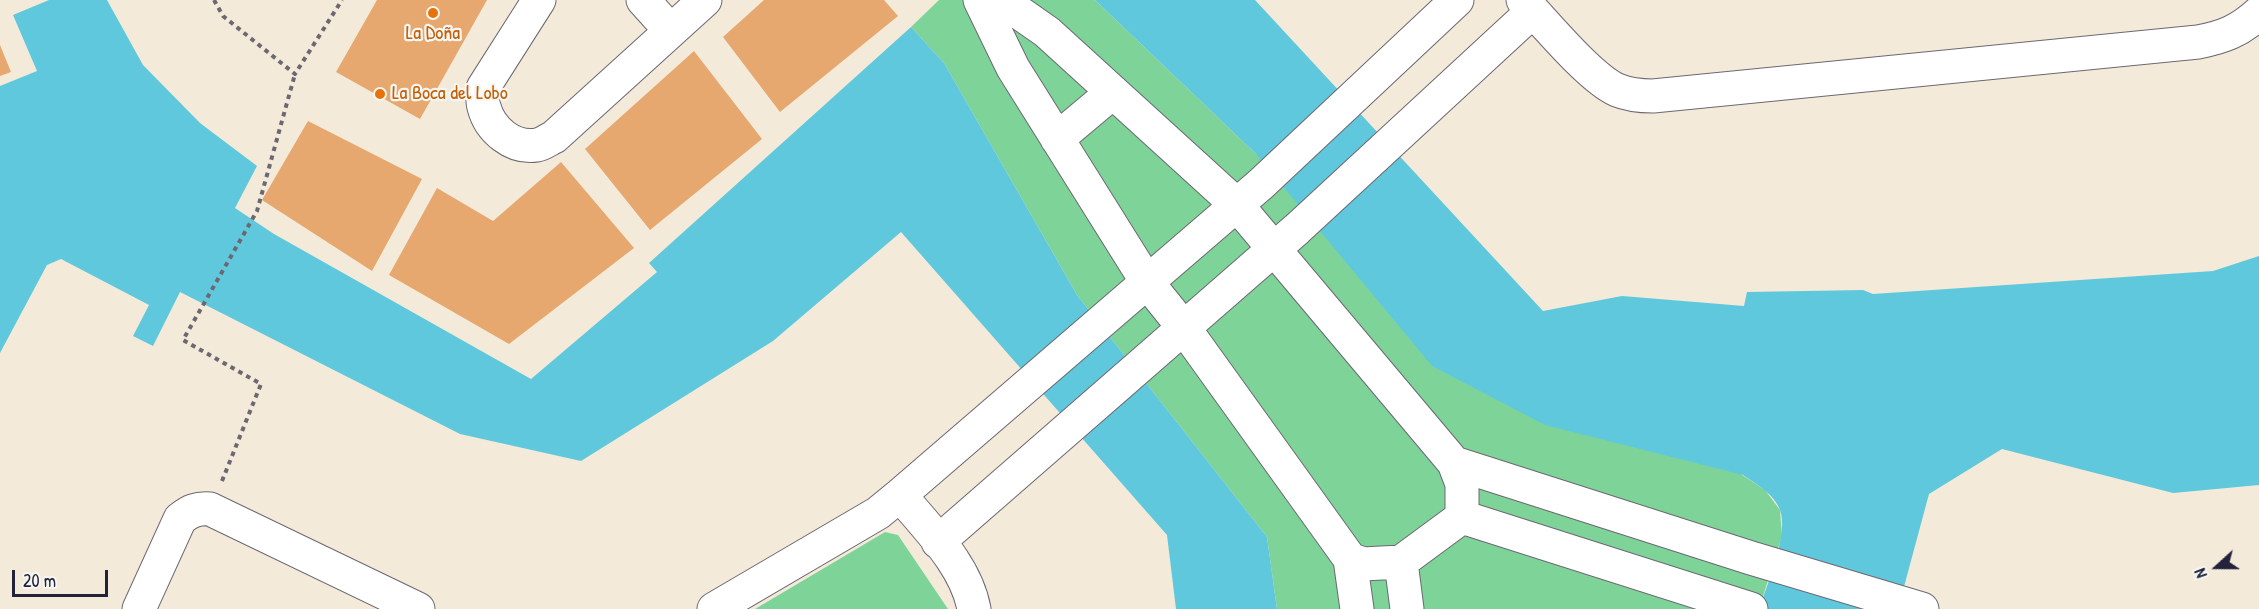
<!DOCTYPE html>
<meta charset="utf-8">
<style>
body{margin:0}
#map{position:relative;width:2259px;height:609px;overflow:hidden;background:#f4ead9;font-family:"Patrick Hand",sans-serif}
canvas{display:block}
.north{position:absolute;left:2187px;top:537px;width:60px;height:60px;-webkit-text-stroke:4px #f6f6f2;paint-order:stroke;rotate:249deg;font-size:16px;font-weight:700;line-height:24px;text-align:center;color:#22223b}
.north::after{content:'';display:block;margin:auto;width:21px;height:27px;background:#22223b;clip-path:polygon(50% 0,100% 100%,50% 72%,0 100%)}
.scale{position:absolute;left:12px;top:570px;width:96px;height:27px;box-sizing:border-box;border:3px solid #22223b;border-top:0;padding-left:8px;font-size:18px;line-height:21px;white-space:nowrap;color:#22223b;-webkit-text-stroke:4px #f6f6f2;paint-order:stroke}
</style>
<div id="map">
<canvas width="2259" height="609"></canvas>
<div class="north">N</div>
<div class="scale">20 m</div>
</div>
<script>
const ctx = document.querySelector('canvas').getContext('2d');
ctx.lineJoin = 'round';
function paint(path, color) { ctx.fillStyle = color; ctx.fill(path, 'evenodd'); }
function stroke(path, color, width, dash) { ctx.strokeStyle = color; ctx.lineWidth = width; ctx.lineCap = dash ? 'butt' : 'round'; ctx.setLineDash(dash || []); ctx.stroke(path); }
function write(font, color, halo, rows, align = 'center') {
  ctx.font = font + ' "Patrick Hand",sans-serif'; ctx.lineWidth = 4.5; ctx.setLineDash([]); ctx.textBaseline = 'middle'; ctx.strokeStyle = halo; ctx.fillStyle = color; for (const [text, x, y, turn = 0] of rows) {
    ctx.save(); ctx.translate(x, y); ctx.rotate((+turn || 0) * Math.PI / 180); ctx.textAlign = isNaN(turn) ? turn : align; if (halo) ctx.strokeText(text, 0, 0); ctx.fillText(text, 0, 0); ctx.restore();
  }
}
paint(new Path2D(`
 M939,0H1095L1256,154L1765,490L1780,510L1782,536L1759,609H1277L1267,537L1077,295L944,63L911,27Z
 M885,532L898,535L948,609H755Z`), '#7ed498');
paint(new Path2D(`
 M49,0H107L143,65L200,123L257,166L235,208L274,234L531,379L657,272L649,263L911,27L944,63L1077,295L1267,537L1277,609H1176L1167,535L901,232L773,341L581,461L460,434L180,292L153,346L133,336L149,305L61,259L47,265L0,353V86L37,71L13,15Z
 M1095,0H1255L1543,311L1622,296L1744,306L1747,292L1863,290L1873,294L2213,271L2259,256V485L2173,493L2002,449L1929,494L1898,609H1759C1767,585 1789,533 1780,510C1774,494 1756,484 1743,475L1545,425L1432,366L1256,154Z`), '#60c8dc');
paint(new Path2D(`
 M377,0H487L420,119L336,72Z
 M764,0H884L898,16L780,112L723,37Z
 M0,45L11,72L0,76Z
 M694,51L762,139L650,230L585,149Z
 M308,121L422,179L372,271L262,200Z
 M561,162L634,248L509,344L389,275L437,188L493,221Z`), '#e6a86e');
const minor = new Path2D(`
 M539,0L483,88C483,94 482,102 484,107C490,130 513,149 537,145C543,144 549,139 554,137L705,0
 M643,0L670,30
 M980,0L1013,68L1147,282L1184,328L1350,559L1357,609
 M1001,0L1047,32L1237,205L1454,463L1462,484V517
 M1523,0C1545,23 1590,78 1617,90C1629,95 1640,96 1653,96L2198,42C2224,37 2239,31 2259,13
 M1057,139L1113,92
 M1454,463L1751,558L1922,609
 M900,495C928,529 966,565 974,609
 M1462,517L1751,609
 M938,542L1297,229L1533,11
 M1350,559L1363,564L1401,562L1462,517
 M1401,562L1407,609
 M139,609L180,519C190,511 197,508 210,509L418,609
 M714,609L878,513L900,495L1261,184L1457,0`);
stroke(minor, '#6c6872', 35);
stroke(new Path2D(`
 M214,0L223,16L295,74L342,0
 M222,481L261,384L183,340L257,211L295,74`), '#6c6872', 4, [4.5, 4.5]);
stroke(minor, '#fff', 33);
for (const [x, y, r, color] of [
 [433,13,6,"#e8710a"],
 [380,94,6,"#e8710a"]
]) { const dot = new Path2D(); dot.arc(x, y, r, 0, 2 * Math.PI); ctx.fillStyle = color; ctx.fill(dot); stroke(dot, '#f6f6f2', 2); }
write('20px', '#c56008', '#f6f6f2', [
 ["La Doña",433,34],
 ["La Boca del Lobo",392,94,"left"]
]);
</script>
